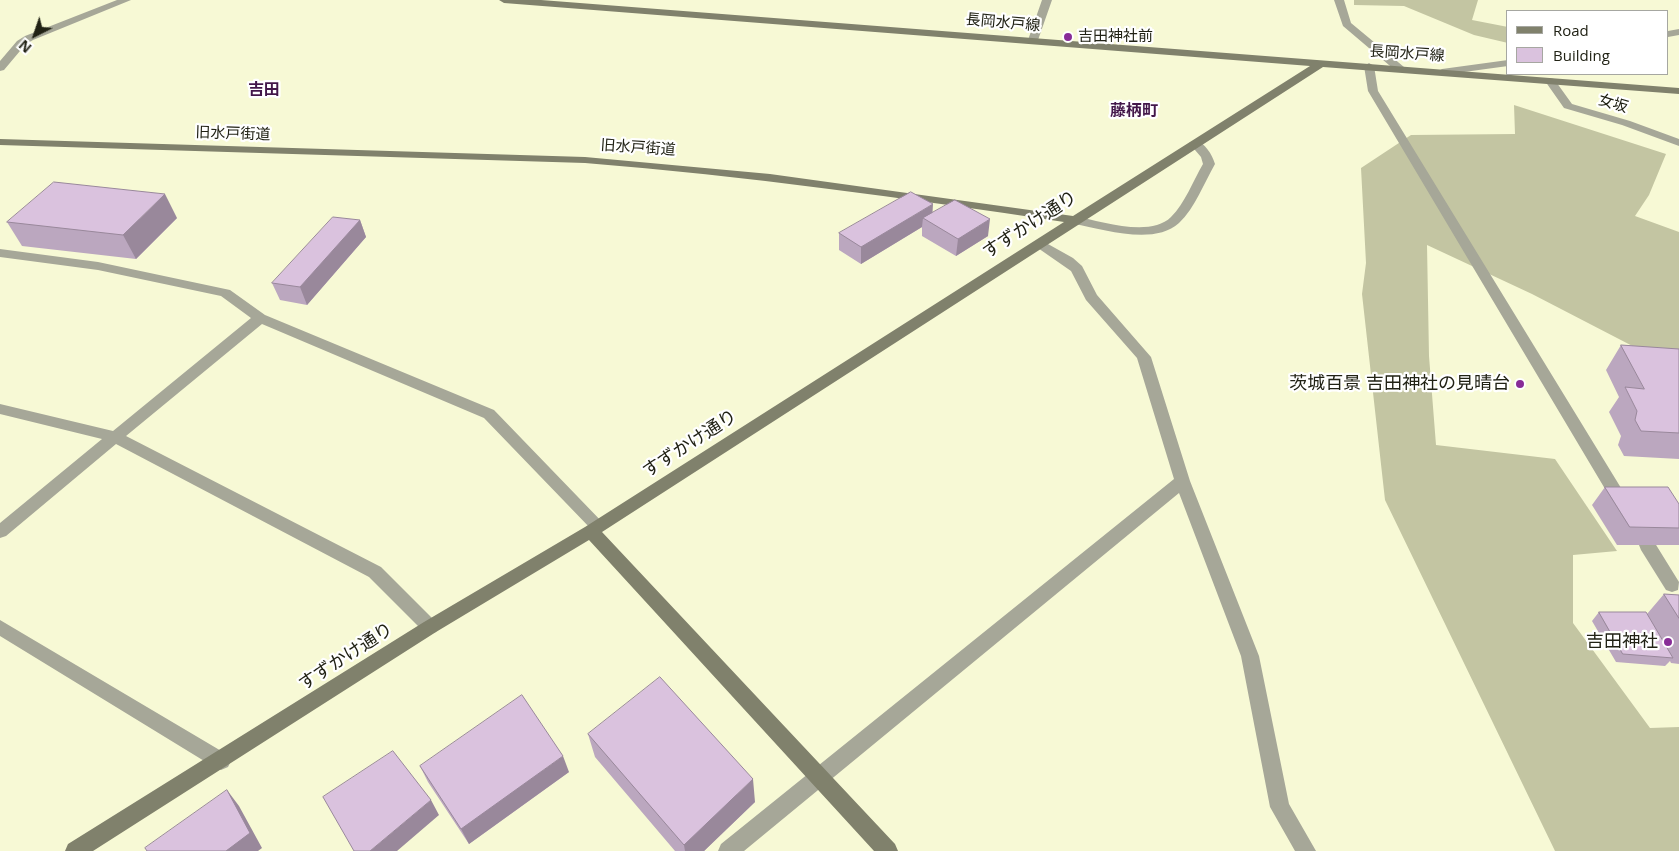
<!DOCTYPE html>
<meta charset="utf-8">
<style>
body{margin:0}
#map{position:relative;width:1679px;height:851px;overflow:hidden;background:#f7f9d5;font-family:"Open Sans",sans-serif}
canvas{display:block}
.legend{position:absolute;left:1506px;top:10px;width:162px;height:65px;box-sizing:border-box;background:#fff;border:1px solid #a6a7a1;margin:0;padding:6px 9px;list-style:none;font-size:15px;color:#212215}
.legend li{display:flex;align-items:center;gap:10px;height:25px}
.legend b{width:25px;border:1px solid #a6a7a1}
.north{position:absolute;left:10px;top:10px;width:50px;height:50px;-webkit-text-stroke:4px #fff;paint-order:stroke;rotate:221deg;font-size:14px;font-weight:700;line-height:20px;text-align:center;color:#212215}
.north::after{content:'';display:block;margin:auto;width:18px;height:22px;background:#212215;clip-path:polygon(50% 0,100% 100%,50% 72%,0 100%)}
</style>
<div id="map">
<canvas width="1679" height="851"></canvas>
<ul class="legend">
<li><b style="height:6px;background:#80816c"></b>Road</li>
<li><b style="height:14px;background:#dac2de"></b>Building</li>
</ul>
<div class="north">N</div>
</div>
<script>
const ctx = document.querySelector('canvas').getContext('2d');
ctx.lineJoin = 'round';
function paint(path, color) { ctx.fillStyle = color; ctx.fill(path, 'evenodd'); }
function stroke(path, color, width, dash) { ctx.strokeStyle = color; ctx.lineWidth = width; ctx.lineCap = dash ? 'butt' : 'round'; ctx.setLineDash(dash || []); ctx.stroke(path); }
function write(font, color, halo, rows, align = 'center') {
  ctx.font = font + ' "Open Sans","Noto Sans JP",sans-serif'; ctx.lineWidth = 4.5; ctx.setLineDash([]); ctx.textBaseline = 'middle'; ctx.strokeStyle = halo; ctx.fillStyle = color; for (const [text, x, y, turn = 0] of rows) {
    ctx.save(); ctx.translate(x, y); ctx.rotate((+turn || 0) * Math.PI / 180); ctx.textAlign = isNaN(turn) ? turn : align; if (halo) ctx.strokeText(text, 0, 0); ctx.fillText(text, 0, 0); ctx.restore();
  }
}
paint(new Path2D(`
 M1354,0H1478L1472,20L1508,27V43L1474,35L1404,6L1354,5Z
 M1514,105L1666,154L1649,195L1635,216L1679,232V353L1673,367L1532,294L1427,245L1429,356L1436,445L1555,459L1617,551L1573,555V623L1650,728L1679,727V851H1555L1385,500L1362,294L1366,263L1361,168L1411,135L1515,134Z`), '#c3c5a2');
paint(new Path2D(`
 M117,0H131L33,40L25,45L4,70L0,71V61L17,41L25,36Z
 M1042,0H1052L1038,40L1037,42H1029L1028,40Z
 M1334,0H1344L1351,23L1404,67L1405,69L1404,71H1396L1343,26Z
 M1679,29V35L1668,37V31Z
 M1508,60V66L1442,75L1437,72L1442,69Z
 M1369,63L1374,66L1378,91L1629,501L1631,505L1629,509L1623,511L1617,509L1368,91L1364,66Z
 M1550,78L1554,79L1572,104L1630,121L1679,139V146L1622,125L1564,108L1545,81Z
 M1195,140C1205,143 1212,154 1215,164C1204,183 1195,208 1179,223C1154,246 1103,229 1074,224L1068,220L1074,216C1100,221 1150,238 1171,217C1185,203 1193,181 1203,164L1201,157L1189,143Z
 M1039,239L1073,258L1082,266L1097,295L1151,357L1190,481L1259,656L1289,804L1316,851H1295L1270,807L1241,656L1179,493L744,851H718L721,844L1174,479L1137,358L1086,300L1071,271L1035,246L1033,243Z
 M0,249L98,262L230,290L265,315L494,410L606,526L604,530L598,532L592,530L484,418L262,324L126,436L381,567L436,622L439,627L436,632L430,634L424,632L369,577L116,444L6,536L0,538V523L102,439L0,414V404L113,431L251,318L221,296L98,270L0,257Z
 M1647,539L1653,540L1679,582L1678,590L1672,592L1666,590L1641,550L1639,545L1641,540Z
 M0,620L228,755L231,761L228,767L221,770L214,767L0,636Z`), '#a6a798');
paint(new Path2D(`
 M499,0H541L1679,88V94L1323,67L602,532L895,844L898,851H874L589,540L436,632L93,851H65L68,844L424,622L585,527L1064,222C905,198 746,176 585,163L0,145V139L585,157L770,174L1073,216L1310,66L504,3Z`), '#80816c');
paint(new Path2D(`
 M932,213L988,236L956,256L922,236V227L861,264L839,250V233Z
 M177,218L136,259L22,246L7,222Z
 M360,220L366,237L307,305L280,300L272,283Z
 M1621,345L1679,349V459L1624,456L1618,445L1621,436L1609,412L1619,397L1606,370Z
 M1605,487L1679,504V545H1617L1592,505Z
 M1664,594L1679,595V664L1671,663L1670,661L1665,666L1616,662L1592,621L1599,612L1647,614Z
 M588,734L755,802L704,851H675L595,757Z
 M420,766L569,772L469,844L428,782Z`), '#bba7bf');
paint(new Path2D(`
 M165,194L177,218L136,259L123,235Z
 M933,204L932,221L923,218L922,227L861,264V247Z
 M990,219L988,236L956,256L958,239Z
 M360,220L366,237L307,305L300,287Z
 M563,756L569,772L469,844L461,829Z
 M753,779L755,802L704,851H685L684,845Z
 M227,790L239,806L262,848L258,851H226Z
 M431,800L439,815L397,851H370Z`), '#99889b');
const building = new Path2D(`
 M54,182L165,194L123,235L7,222Z
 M911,192L933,204L861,247L839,233Z
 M955,200L990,219L958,239L923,218Z
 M333,217L360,220L300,287L272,283Z
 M1621,345L1679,349V433L1641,431L1635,420L1637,411L1625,387L1644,389Z
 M1605,487H1668L1679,504V528L1630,527Z
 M1664,594L1679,595V618Z
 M1599,612H1646L1673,658L1623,654Z
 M660,677L753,779L684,845L588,734Z
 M522,695L563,756L461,829L420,766Z
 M393,751L431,800L370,851H354L323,797Z
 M227,790L250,833L226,851H147L145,848Z`);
paint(building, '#dac2de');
stroke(building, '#99889b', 1);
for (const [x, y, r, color] of [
 [1068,37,5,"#882c97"],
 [1520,384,5,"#882c97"],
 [1668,642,5,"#882c97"]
]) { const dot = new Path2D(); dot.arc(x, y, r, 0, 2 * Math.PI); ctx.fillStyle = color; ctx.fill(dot); stroke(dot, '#fff', 2); }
write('15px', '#212215', '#fff', [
 ["長岡水戸線",1003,23,5],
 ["長岡水戸線",1407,54,4],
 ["女坂",1613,104,17],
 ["旧水戸街道",233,134,2],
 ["旧水戸街道",638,148,4]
]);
write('15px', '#212215', '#fff', [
 ["吉田神社前",1078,37]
], 'left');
write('bold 16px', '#43174a', '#fff', [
 ["吉田",264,90],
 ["藤柄町",1134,111]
]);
write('18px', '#212215', '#fff', [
 ["すずかけ通り",1030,225,-33],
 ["すずかけ通り",690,444,-33],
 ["すずかけ通り",346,657,-33]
]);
write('18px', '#212215', '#fff', [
 ["茨城百景 吉田神社の見晴台",1510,384],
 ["吉田神社",1658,642]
], 'right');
</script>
